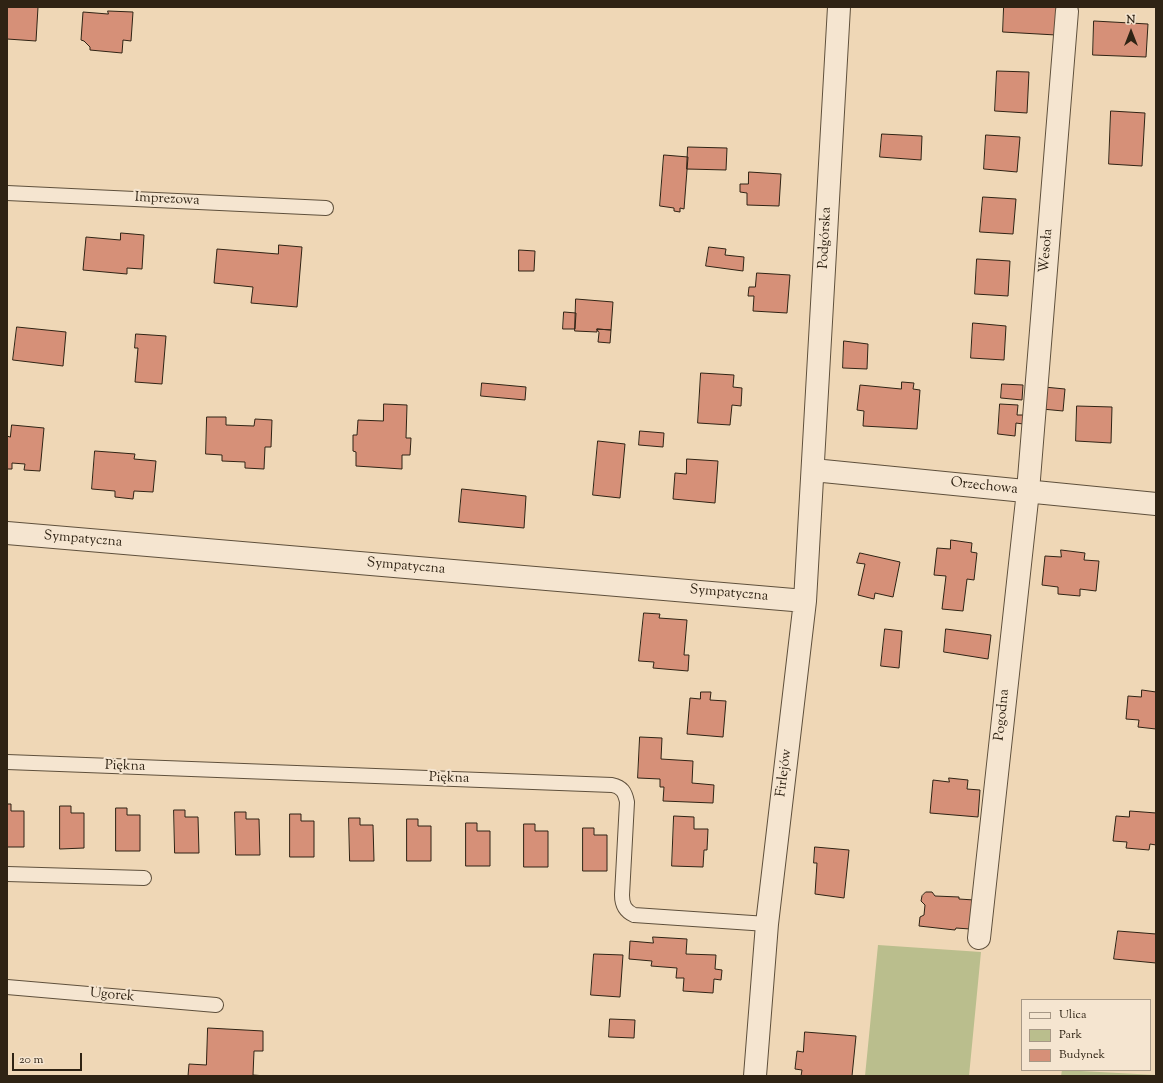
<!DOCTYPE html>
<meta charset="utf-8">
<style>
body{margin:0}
#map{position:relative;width:1163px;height:1083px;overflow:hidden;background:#efd7b6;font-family:"Sorts Mill Goudy",serif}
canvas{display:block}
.frame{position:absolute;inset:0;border:8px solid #2f2314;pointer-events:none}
.legend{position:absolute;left:1021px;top:999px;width:130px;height:72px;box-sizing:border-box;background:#f5e5d0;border:1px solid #a69785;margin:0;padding:5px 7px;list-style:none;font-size:12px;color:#2f2314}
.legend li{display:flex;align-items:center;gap:8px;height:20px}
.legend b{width:20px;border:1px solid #a69785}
.north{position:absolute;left:1111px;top:12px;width:40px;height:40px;-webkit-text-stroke:3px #f5e5d0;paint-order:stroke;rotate:0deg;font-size:11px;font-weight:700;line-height:16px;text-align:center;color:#2f2314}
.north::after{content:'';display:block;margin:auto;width:14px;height:18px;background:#2f2314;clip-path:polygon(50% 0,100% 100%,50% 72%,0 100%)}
.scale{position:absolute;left:12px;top:1053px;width:70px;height:18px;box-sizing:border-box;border:2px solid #2f2314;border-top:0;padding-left:5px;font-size:12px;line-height:14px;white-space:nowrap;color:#2f2314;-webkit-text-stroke:3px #f5e5d0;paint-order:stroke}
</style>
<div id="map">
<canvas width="1163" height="1083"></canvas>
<div class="frame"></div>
<ul class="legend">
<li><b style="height:5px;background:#f5e5d0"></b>Ulica</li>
<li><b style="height:11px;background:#babe8d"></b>Park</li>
<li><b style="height:11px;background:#d69078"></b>Budynek</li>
</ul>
<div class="north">N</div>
<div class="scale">20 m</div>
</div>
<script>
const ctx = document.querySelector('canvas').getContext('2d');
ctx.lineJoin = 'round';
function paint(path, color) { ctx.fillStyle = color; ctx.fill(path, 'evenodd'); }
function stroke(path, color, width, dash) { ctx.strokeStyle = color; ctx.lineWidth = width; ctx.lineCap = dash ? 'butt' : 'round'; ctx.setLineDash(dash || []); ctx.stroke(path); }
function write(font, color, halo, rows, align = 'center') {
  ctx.font = font + ' "Sorts Mill Goudy",serif'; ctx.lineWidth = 4; ctx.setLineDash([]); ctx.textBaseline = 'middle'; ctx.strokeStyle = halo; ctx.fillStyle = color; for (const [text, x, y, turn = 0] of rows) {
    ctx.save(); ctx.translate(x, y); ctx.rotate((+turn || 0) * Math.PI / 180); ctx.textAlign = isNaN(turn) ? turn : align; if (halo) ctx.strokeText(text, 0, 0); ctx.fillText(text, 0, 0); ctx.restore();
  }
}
paint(new Path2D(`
 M878,945L981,952L969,1076H865Z
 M1062,1070L1156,1075V1076H1061Z`), '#babe8d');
const building = new Path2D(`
 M7,7H38L36,41L7,39Z
 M1004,7H1058L1056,35L1003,32Z
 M108,11L133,12L131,41L123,40L122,53L90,50V47L84,41L81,40L83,12L108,14Z
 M1094,21L1148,24L1146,57L1093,55Z
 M997,71L1029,72L1027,113L995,111Z
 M1111,111L1145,113L1142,166L1109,164Z
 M882,134L922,136L921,160L880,157Z
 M986,135L1020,137L1017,172L984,169Z
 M688,147L727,148L726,170L687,169Z
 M664,155L688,157L684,209L680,208V212L674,211V208L660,206Z
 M749,172L781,174L779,206L747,205V193L740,192V184H748Z
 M983,197L1016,199L1013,234L980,232Z
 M121,233L144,235L142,269L127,268V274L83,270L86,237L120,240Z
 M279,245L302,247L297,307L251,303L253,287L214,283L217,249L278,254Z
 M709,247L726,249L725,255L744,257L743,271L706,266Z
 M519,250L535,251L534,271H519Z
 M977,259L1010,261L1008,296L975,294Z
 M757,273L790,275L787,313L753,311L754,296H748L749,287H755Z
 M576,299L613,302L611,330L597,329V332L575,331Z
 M564,312L576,313L575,329H563Z
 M973,323L1006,326L1004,360L971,358Z
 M17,327L66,332L63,366L13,360Z
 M597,329L611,330L610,343L598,342L599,333Z
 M136,334L166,336L162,384L135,382L138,348H135Z
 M844,341L868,344L867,369L843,368Z
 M701,373L734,375L733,387L742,388L741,406L732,405L730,425L698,423Z
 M902,382L914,383L913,389L920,390L917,429L863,426L864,411L857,410L860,385L901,389Z
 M482,383L526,387L525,400L481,396Z
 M1002,384L1023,385L1022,400L1001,398Z
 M1044,387L1065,389L1063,411L1042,409Z
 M384,404L407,405L406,438H411L410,455H402V469L356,466V452L353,451V435H357L358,420L383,421Z
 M1000,404L1018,405L1017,415H1023V424L1016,423L1015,436L998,434Z
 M1077,406L1112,407L1111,443L1076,441Z
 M207,417H226V425L254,426L255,419L272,420L271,447H265L264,469L245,468V462L222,461V455L206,454Z
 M12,425L44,428L40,471L24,470L25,464L12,463V469H7V436L10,437Z
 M640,431L664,433L663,447L639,445Z
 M598,441L625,444L620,498L593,495Z
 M95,451L135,454L134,459L156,461L153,492L134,491L133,499L115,497V491L92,489Z
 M687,459L718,461L715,503L673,499L675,473L686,474Z
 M462,489L526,496L524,528L459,522Z
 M951,540L972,543L971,552L977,553L974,580L967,579L963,611L942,609L946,576L934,575L937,548L950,549Z
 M1061,550L1085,553L1084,560L1099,561L1096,591L1080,589V596L1058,594V587L1042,585L1045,556L1061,557Z
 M860,553L900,562L893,597L875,593L874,599L858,595L865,564L857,563Z
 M644,613L660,614L659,618L687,620L684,655H689L688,671L653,668L654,662L639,661Z
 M885,629L902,631L899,668L881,666Z
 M946,629L991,635L988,659L944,652Z
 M1142,690L1156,692V729L1138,727L1139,720L1126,719L1128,696L1141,697Z
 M701,692H711L710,700L726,701L723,737L687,734L690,698L700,699Z
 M640,737L662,738L661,759L693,761L692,783L714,785L713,803L663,801L664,787H660V779L638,778Z
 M949,778L968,780L967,789L980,790L978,817L930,813L933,780L949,782Z
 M7,804H11V811H24V847H7Z
 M60,806H71V813H84V848L60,849Z
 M116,808H127V815H140V851H116Z
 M174,810H185V817H198L199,853H175Z
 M1130,811L1156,813V845L1150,844L1149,850L1126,848L1127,842L1113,841L1116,816L1129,817Z
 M235,812H246V819H259L260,855H236Z
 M290,814H301V821H314V857H290Z
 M674,816L694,817V829H708L707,850H704L703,867L672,866Z
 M349,818H360V825H373L374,861H350Z
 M407,819H418V826H431V861H407Z
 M466,823H477V831H490V866H466Z
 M524,824H535V831H548V867H524Z
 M583,828H594V835H607V871H583Z
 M815,847L849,850L844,898L815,894L817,863H814Z
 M926,892H932L935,896L959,897V899L974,900L970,929L956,928L955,930L919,926L920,917L924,915L925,905L921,901L922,896Z
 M1118,931L1156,934V963L1114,959Z
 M653,937L687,939L686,954L716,955L715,969L722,970L721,980L714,979L713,993L683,991L684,978H676L677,968L651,966L652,961L629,959L630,941L653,943Z
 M594,954L623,955L620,997L591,995Z
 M610,1019L635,1020L634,1038L609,1037Z
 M208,1028L263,1031V1051H254L253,1075L266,1076H188L189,1064L206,1065Z
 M805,1032L856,1036L852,1076H801L802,1070L795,1069L797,1051L803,1052Z`);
paint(building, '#d69078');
stroke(building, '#2f2314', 1);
const lane = new Path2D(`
 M7,193L326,208
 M7,762L612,785C622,787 625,792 627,802L622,895C622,905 625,911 634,915L767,924
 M7,874L144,878
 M7,987L216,1005`);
const street = new Path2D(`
 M813,470L1156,504
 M7,533L805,601
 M979,938L1028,491L1067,11
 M755,1076L767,924L805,601L839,7`);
stroke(lane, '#5f503c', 16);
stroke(street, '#5f503c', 24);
stroke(lane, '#f5e5d0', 14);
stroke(street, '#f5e5d0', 22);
write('14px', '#2f2314', '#f5e5d0', [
 ["Imprezowa",167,200,3],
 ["Podgórska",826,238,-87],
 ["Wesoła",1047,251,-85],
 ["Orzechowa",984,487,6],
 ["Sympatyczna",83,540,5],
 ["Sympatyczna",406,567,5],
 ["Sympatyczna",729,594,5],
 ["Pogodna",1003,715,-84],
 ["Piękna",125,767,2],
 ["Firlejów",785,773,-83],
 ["Piękna",449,779,2],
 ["Ugorek",112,996,5]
]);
</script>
